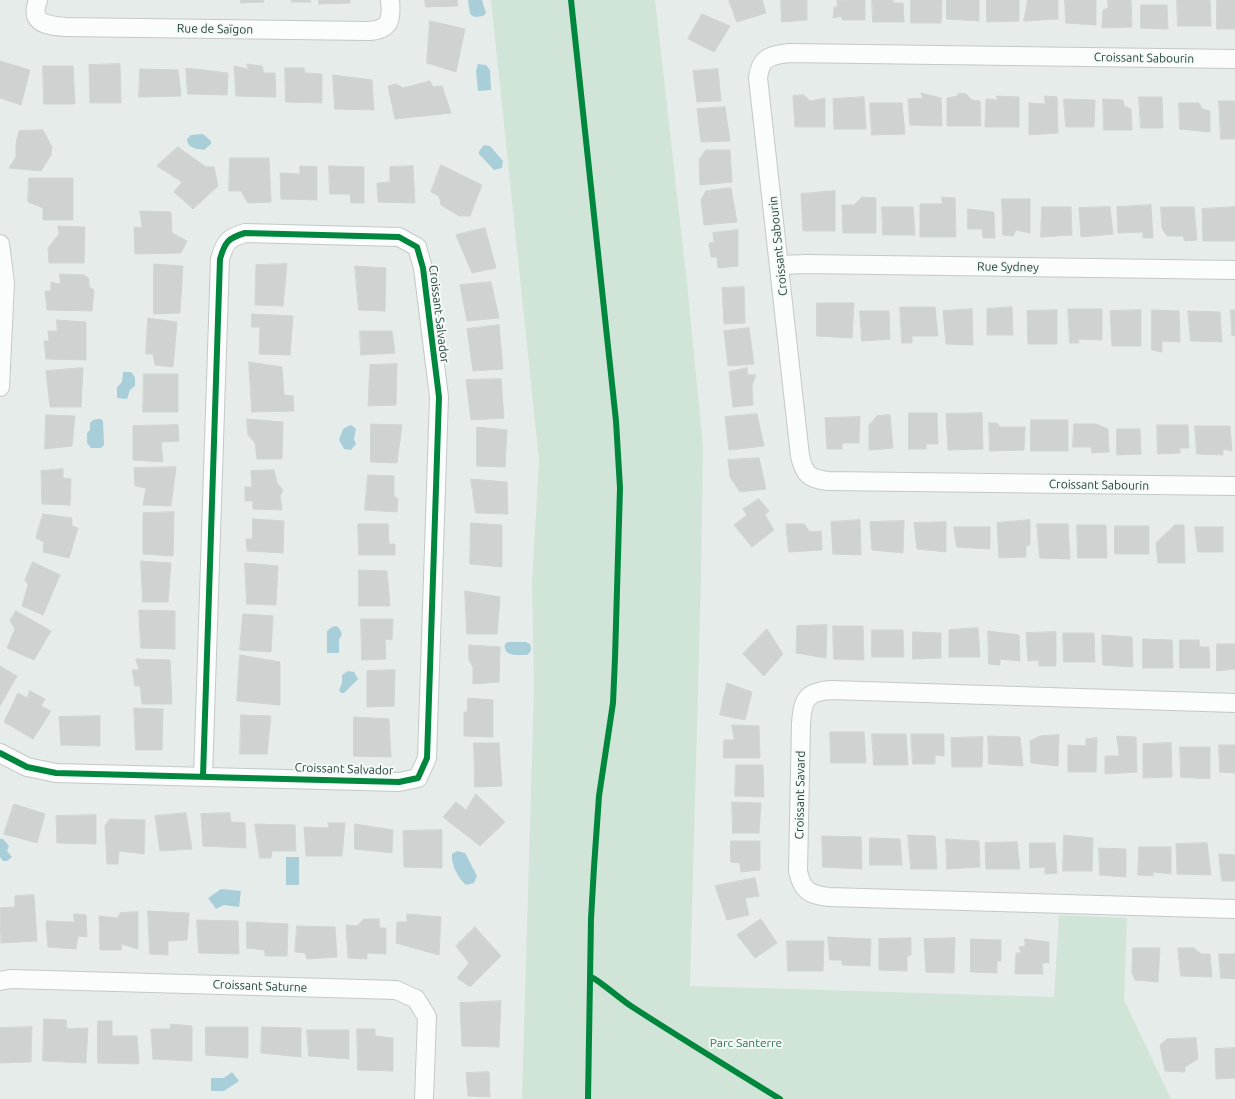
<!DOCTYPE html>
<meta charset="utf-8">
<style>
body{margin:0}
canvas{display:block;background:#e6ece9}
</style>
<canvas width="1235" height="1099"></canvas>
<script>
const ctx = document.querySelector('canvas').getContext('2d');
ctx.lineJoin = 'round';
function paint(path, color) { ctx.fillStyle = color; ctx.fill(path, 'evenodd'); }
function stroke(path, color, width, dash) { ctx.strokeStyle = color; ctx.lineWidth = width; ctx.lineCap = dash ? 'butt' : 'round'; ctx.setLineDash(dash || []); ctx.stroke(path); }
function write(font, color, halo, rows, align = 'center') {
  ctx.font = font + ' Ubuntu,sans-serif'; ctx.lineWidth = 4; ctx.setLineDash([]); ctx.textBaseline = 'middle'; ctx.strokeStyle = halo; ctx.fillStyle = color; for (const [text, x, y, turn = 0] of rows) {
    ctx.save(); ctx.translate(x, y); ctx.rotate((+turn || 0) * Math.PI / 180); ctx.textAlign = isNaN(turn) ? turn : align; if (halo) ctx.strokeText(text, 0, 0); ctx.fillText(text, 0, 0); ctx.restore();
  }
}
paint(new Path2D(`
 M491,0H655L687,283L703,447L701,577L690,986L1054,997L1059,915L1127,918L1124,1000L1171,1099H522L534,687L532,584L539,460Z`), '#d0e5d7');
paint(new Path2D(`
 M468,0H482L486,13L483,16L475,17L470,14Z
 M478,64L486,65L490,70L491,90L478,91L476,71Z
 M203,134L211,141V144L204,150C197,149 187,148 187,139L191,135Z
 M484,145L490,146L503,161L502,168L494,170L479,154V151Z
 M123,372H131L135,377V386L130,390L127,399L117,398V387L122,382Z
 M97,419H101L103,421L104,445L101,448H91L87,443V433L90,430V423L93,420Z
 M351,425L356,429L354,439L356,444L351,450L344,449L339,440C340,437 342,431 344,428Z
 M336,626L339,628L342,634L339,640V653H327V631L332,627Z
 M508,642H526L530,644C532,649 531,652 527,655C517,655 503,657 505,644Z
 M348,671L354,672L358,679L344,693H341L339,690L342,683V675Z
 M0,839H3L9,846L7,851L12,857L7,861H3L0,857Z
 M457,851L465,853L477,876L474,883L466,885C458,878 451,865 452,854Z
 M286,857H299V885H286Z
 M221,889L241,891L239,907L224,905L216,909L208,898Z
 M232,1072L239,1081L224,1091H211V1078H224Z`), '#a8cfd9');
const building = new Path2D(`
 M241,0H264V2L241,3Z
 M292,0H310L311,2H292Z
 M319,0H350V3L319,4Z
 M425,0H457L458,6L426,7Z
 M729,0H762L766,13L737,22Z
 M781,0H807V20L782,22Z
 M842,0H865V20H842L841,16L833,18L834,7H838L837,1Z
 M872,0H893V3H903L904,22H873Z
 M911,0H942L941,23H911Z
 M947,0H979V21L947,19Z
 M987,0H1019V21L987,22Z
 M1028,0H1058V19L1024,21Z
 M1065,0H1096V25L1066,23Z
 M1108,0H1131L1132,27L1102,28L1103,10L1108,8Z
 M1177,0H1210L1211,26H1178Z
 M1217,0H1235V29H1217Z
 M1141,5H1167L1168,29L1141,28Z
 M702,14L730,26L714,52L688,39Z
 M430,21L465,29L456,72L427,63Z
 M0,61L30,70L21,105L0,98Z
 M120,64L121,103H90L89,65Z
 M247,64L262,66L264,73H275L276,97L236,96L234,66L248,69Z
 M43,66H73L75,104H44Z
 M186,68L228,73L227,95L188,94Z
 M285,68H304L305,73L322,74V103L286,102Z
 M140,69L178,70L181,96L139,97Z
 M718,69L721,101L697,102L693,71Z
 M333,75L372,80L374,110L335,109Z
 M430,81L433,87L442,86L451,113L395,119L388,86L396,84L403,88Z
 M921,93L941,98L942,126L910,125L908,99L923,98Z
 M959,93L966,94L972,100L980,101L981,126H947V98L957,96Z
 M804,95L810,101L825,98V127H795L793,96Z
 M997,96L1019,97V127H985L986,99L997,100Z
 M1045,96L1057,97L1058,133L1029,135V103L1045,104Z
 M864,97L866,129H834L833,99Z
 M1139,97H1162L1163,128H1141Z
 M1064,99L1095,100L1094,127H1066Z
 M1103,99L1123,100L1124,106L1131,109L1132,130H1104Z
 M1219,101H1235V139H1221Z
 M870,103H902L905,134L872,135Z
 M1179,103H1199L1202,109L1210,111V132L1180,129Z
 M725,107L730,141L701,142L697,109Z
 M43,130L52,147L51,155L41,171L9,168L16,157V143L19,131Z
 M178,147L206,167H214L218,186L193,209L174,192L182,182L157,166Z
 M706,150H730L732,182L700,185L699,160Z
 M230,158H269L271,202L248,203L241,191H229Z
 M441,165L482,185L470,216H459L441,205L439,196L431,192Z
 M300,166L317,167V200L281,199L280,173L300,174Z
 M329,166L364,167V203H351L350,194H330Z
 M413,166L415,203L378,202L377,183L390,182V167Z
 M29,178H73V220H43V208L28,202Z
 M731,188L737,222L704,225L701,200L706,191Z
 M835,191V231H803L801,194Z
 M862,197L876,198V233H843L842,205H854Z
 M942,197L955,198L956,237H920V204H942Z
 M1002,199H1030V233L1016,230L1013,236L1003,235Z
 M1151,205L1153,238H1143V232L1118,233L1117,207Z
 M882,207H913L915,235H883Z
 M1042,207H1071L1072,235L1041,237Z
 M1110,207L1113,234L1081,237L1079,208Z
 M1161,207H1194L1197,240L1185,241L1183,236H1167L1162,228Z
 M1235,207V241H1203L1202,209Z
 M968,209L994,212L995,238H983L982,229H968Z
 M140,211L171,212L172,233L187,241L181,253L135,254L134,227L142,228Z
 M58,226L85,227L84,263H49L48,248L59,234Z
 M485,228L496,268L472,273L456,235Z
 M738,230V266L718,268L717,257H711L709,243L714,242L713,233Z
 M154,264L183,266L180,313L154,314Z
 M287,264L283,306L255,305L256,265Z
 M355,266L386,268L385,311L359,310Z
 M60,274L84,275L89,279V287L94,290L92,311L47,310L45,291H51V282L60,284Z
 M491,282L499,318L467,321L460,285Z
 M744,287L745,323L724,324L722,288Z
 M817,303H854L852,338L817,336Z
 M900,307H935L938,336H912V343H902Z
 M1012,307L1013,335H987V309Z
 M972,309L973,345L946,344L943,311Z
 M1068,309H1102V340L1078,339L1079,343H1070Z
 M1057,310V344H1028L1027,311Z
 M1141,310V346H1112L1110,311Z
 M1152,310L1179,311L1180,342L1162,341V352L1152,350Z
 M1231,310H1235V336L1232,335Z
 M860,311H889L890,339L862,341Z
 M1188,311L1220,312L1222,342L1191,341Z
 M252,314L293,316L290,355L259,354L260,327H252Z
 M148,318L177,322L173,367L155,365L153,354H146Z
 M57,320L86,322V360L46,359L44,341H49L48,331H57Z
 M499,325L503,369L473,371L467,329Z
 M749,328L754,364L728,366L724,331Z
 M360,331H392L395,353L361,355Z
 M249,362L282,367L284,395L293,396L294,411L252,412Z
 M397,364L396,405L368,406L370,365Z
 M83,368L81,407H50L46,371Z
 M747,368L748,375H756L752,385L753,405L733,407L729,372Z
 M144,374H178V412H143Z
 M501,379L504,418L471,420L466,380Z
 M909,413H937L938,444H926V449H909Z
 M982,413L983,449L948,450L946,414Z
 M757,414L764,446L729,450L725,417Z
 M46,415L75,416L72,446L45,449Z
 M890,415L893,448L869,450V425L877,416Z
 M860,417L859,443H842V449H827L825,418Z
 M247,419L283,422L282,459H257L255,443L248,435Z
 M1031,420H1068V451H1031Z
 M989,423H997L1000,427H1025L1024,450L990,451Z
 M371,424L402,425L397,463L371,462Z
 M1074,424H1096L1108,429L1109,452L1092,453L1091,447H1073Z
 M178,425L179,441L161,442L163,462L133,460V426Z
 M1157,425H1188L1189,448H1180V453L1158,454Z
 M1195,426H1230L1232,451L1223,449V455L1197,454Z
 M477,427L507,430L505,467L477,466Z
 M1117,429H1140L1141,454L1117,455Z
 M759,458L766,489L740,492L730,477L728,460Z
 M176,467L171,506L143,505L146,488L135,486L134,468Z
 M63,469V478L71,479L70,505L42,504L41,471Z
 M274,470L277,483L283,490L280,496L282,510L253,509V501H245V487H252L251,471Z
 M368,475L394,476V496L398,499L397,512L365,510Z
 M471,479L507,482L508,514L476,513Z
 M759,499L769,511L765,515L774,530L752,547L734,525L747,515L743,509Z
 M174,512L173,556L143,554V513Z
 M43,514L72,518V526L78,528L69,558L43,552L44,542L36,538Z
 M253,519L284,521L283,553L247,551L246,539H252Z
 M860,520L861,555L833,554L831,522Z
 M1030,520V545L1026,546V557L999,558L997,523Z
 M904,521L903,553L872,550L870,522Z
 M946,522V552L917,549L914,523Z
 M471,523L502,525V567L470,564Z
 M358,524H388L389,544H395V555H359Z
 M786,524H804L810,532L821,531L822,550L789,552Z
 M1037,524H1068L1070,559L1040,558Z
 M1077,525H1106L1107,558H1078Z
 M1175,525H1184L1185,563H1158L1156,543Z
 M1115,526H1149V554H1115Z
 M954,527H990V549L957,547Z
 M1195,527H1223V552H1198Z
 M141,561L171,563L168,602H143Z
 M33,562L60,575L43,615L22,606L28,585L25,580Z
 M245,563L278,566L276,605L247,604Z
 M359,570L387,571L390,606H359Z
 M465,591L500,597L497,634H467Z
 M139,610L175,611V649L141,648Z
 M16,611L51,631L34,660L7,648L15,629L10,621Z
 M243,614L273,616L271,652L240,650Z
 M361,619H393L392,640L385,639L386,659L362,660Z
 M827,625L826,658L796,653L797,626Z
 M833,626H863L864,660L834,659Z
 M978,628L980,657H949V630Z
 M767,629L783,654L764,676L743,654Z
 M872,630H903L904,657H872Z
 M988,631L1019,635L1020,661L1000,659V665L989,664Z
 M913,632L941,633V658L913,659Z
 M1056,632V666H1039V660L1028,661L1026,633Z
 M1063,633H1094L1095,662H1064Z
 M1102,635L1132,637L1133,667L1103,665Z
 M1143,639L1172,640L1173,668H1143Z
 M1180,640H1199L1200,647H1209L1210,668H1180Z
 M1217,644H1235V669L1217,671Z
 M469,645L500,647L499,682L473,684V667L469,660Z
 M240,655L280,662V705L237,701Z
 M136,659L170,660L172,704H142L140,686H135L132,670H139Z
 M0,666L17,676L0,706Z
 M395,670L394,706L367,707V671Z
 M727,683L752,692L745,720L720,715Z
 M30,691L45,699L41,706L51,711L33,739L4,722L18,693L27,698Z
 M468,698L493,700V737L464,736V712H467Z
 M134,708L163,709L162,750H136Z
 M241,715L271,716L267,754H240Z
 M100,716V746L61,745L59,717Z
 M354,717L389,719L391,757L354,756Z
 M732,725L759,726L760,758H723L724,740H734Z
 M830,732H864L866,763H831Z
 M872,734H906L908,765H874Z
 M911,734H944V756L935,755V764H913Z
 M1059,735L1058,766L1031,763L1030,741L1040,736Z
 M988,736L1020,737L1023,766L989,764Z
 M1117,736L1136,737L1137,772L1105,774V756H1119Z
 M983,737L982,767H952L951,738Z
 M1097,738L1096,772H1068V745L1086,746V739Z
 M474,743H499L502,786L475,787Z
 M1171,743L1172,777L1143,778V744Z
 M1219,745H1235V773L1220,772Z
 M1180,747H1210V779L1181,777Z
 M736,765H763L764,797L735,796Z
 M476,794L505,822L480,846L443,817L456,802L466,810Z
 M732,802L761,803L759,833H733Z
 M14,804L45,814L37,843L4,834Z
 M186,813L192,849L160,851L155,816Z
 M230,813L231,822L245,823L246,848L203,846L201,814Z
 M96,815V844L57,843L56,816Z
 M110,819L145,820L144,854L119,851L118,864H107L105,826Z
 M328,823H345L342,856H306L304,827L329,828Z
 M255,824L295,825L296,851H272L271,858H260Z
 M355,824L393,830L392,853L355,849Z
 M442,830V868L404,867L403,831Z
 M908,835L935,836L937,869H911Z
 M1064,835L1093,838L1092,871H1063Z
 M822,836L861,837L862,869L823,867Z
 M870,838L900,839L902,865H870Z
 M946,839L979,841L980,867L947,869Z
 M731,841H760V870L741,872L740,863L731,862Z
 M1017,842L1020,869H986L985,843Z
 M1030,843H1055L1057,873L1045,874V867L1030,868Z
 M1207,843L1211,875L1177,874L1176,844Z
 M1139,847H1171V874L1153,872V876L1138,875Z
 M1099,848L1126,849V877L1100,875Z
 M1219,854L1235,855V881H1222Z
 M755,878L759,896L745,898L749,915L727,920L715,886Z
 M34,895L37,941L1,943L0,908L15,907V896Z
 M148,911L189,913L187,940L168,941V955L150,954Z
 M138,912V949L122,944L121,950H100L99,916L118,918L120,913Z
 M74,914L86,915L87,937L78,936L76,949L48,947L46,921L74,922Z
 M407,914L441,917L439,955L396,943L397,922H407Z
 M364,919H379L380,928H386V954L367,953V959L348,958L346,925L357,926Z
 M761,919L777,943L755,958L737,935Z
 M197,920L238,921L239,954L199,953Z
 M247,922L288,924L287,956H265V950L247,948Z
 M297,926L335,927L337,957L307,959L305,953L295,952Z
 M475,927L501,956L470,987L457,978L469,963L456,946Z
 M828,937L871,939L870,966L842,965V960H830Z
 M911,938V955L907,956V971L879,970V939Z
 M955,938L954,973L926,972L924,939Z
 M971,939L1001,940V961H997V973L971,972Z
 M1025,939L1049,942V963H1042L1043,974H1015L1016,953H1021L1019,947L1025,946Z
 M787,941H824L823,971H788Z
 M1133,948H1160L1158,982L1135,980L1132,972Z
 M1178,948H1194L1201,954H1210L1212,977L1181,976Z
 M1219,954H1235V979L1221,978Z
 M501,1001L499,1047L462,1046L460,1003Z
 M44,1019L66,1020L67,1029L88,1028L86,1063L43,1061Z
 M98,1021H112V1036H137L139,1064L98,1063Z
 M171,1024L192,1026V1061L153,1059L151,1029H170Z
 M32,1027L31,1062L0,1063V1028Z
 M206,1027H248V1058L206,1055Z
 M262,1027L301,1028V1057L261,1053Z
 M357,1029H375V1036L393,1038V1071L358,1070Z
 M307,1030H349V1059L309,1056Z
 M1196,1038L1198,1059L1185,1067V1072L1165,1071L1160,1045L1167,1039Z
 M1235,1048V1078L1216,1079L1215,1049Z
 M489,1072L490,1097L468,1096L466,1073Z`);
paint(building, '#ced3d1');
stroke(building, '#cfd5d2', 1);
const street = new Path2D(`
 M38,0C29,24 46,25 65,27L368,31C390,30 392,20 390,0
 M1235,59L789,53C770,55 760,58 758,78L800,456C804,474 809,479 828,481L1235,486
 M0,244L5,283L0,387
 M780,265L806,264L1235,270
 M1235,703L831,690C806,692 803,699 801,723L798,871C802,891 810,895 829,897L1235,909
 M0,753L27,767L56,773L399,782L418,778L427,758L439,397L423,268L417,247L399,237L245,233C228,238 225,242 220,259L203,776
 M0,981L11,979L396,990L416,999L427,1017L424,1099`);
stroke(street, '#c3c9c6', 20);
stroke(street, '#fbfcfc', 18);
stroke(new Path2D(`
 M571,0L616,421L620,488L615,658L613,703L599,796L594,867L591,919L588,1099
 M0,753L27,767L56,773L399,782L418,778L427,758L439,397L423,268L417,247L399,237L245,233C228,238 225,242 220,259L203,776
 M591,977C596,978 623,1001 631,1006C680,1038 730,1068 780,1099`), '#00873e', 6);
write('12px', '#23403a', '#f5faf8', [
 ["Rue de Saïgon",215,29,1],
 ["Croissant Sabourin",1144,58,1],
 ["Croissant Sabourin",778,246,-96],
 ["Rue Sydney",1008,267,1],
 ["Croissant Salvador",439,314,83],
 ["Croissant Sabourin",1099,485,1],
 ["Croissant Salvador",344,769,2],
 ["Croissant Savard",800,795,-89],
 ["Croissant Saturne",260,986,2]
]);
write('12px', '#2d774f', '#f5faf8', [
 ["Parc Santerre",746,1043]
]);
</script>
